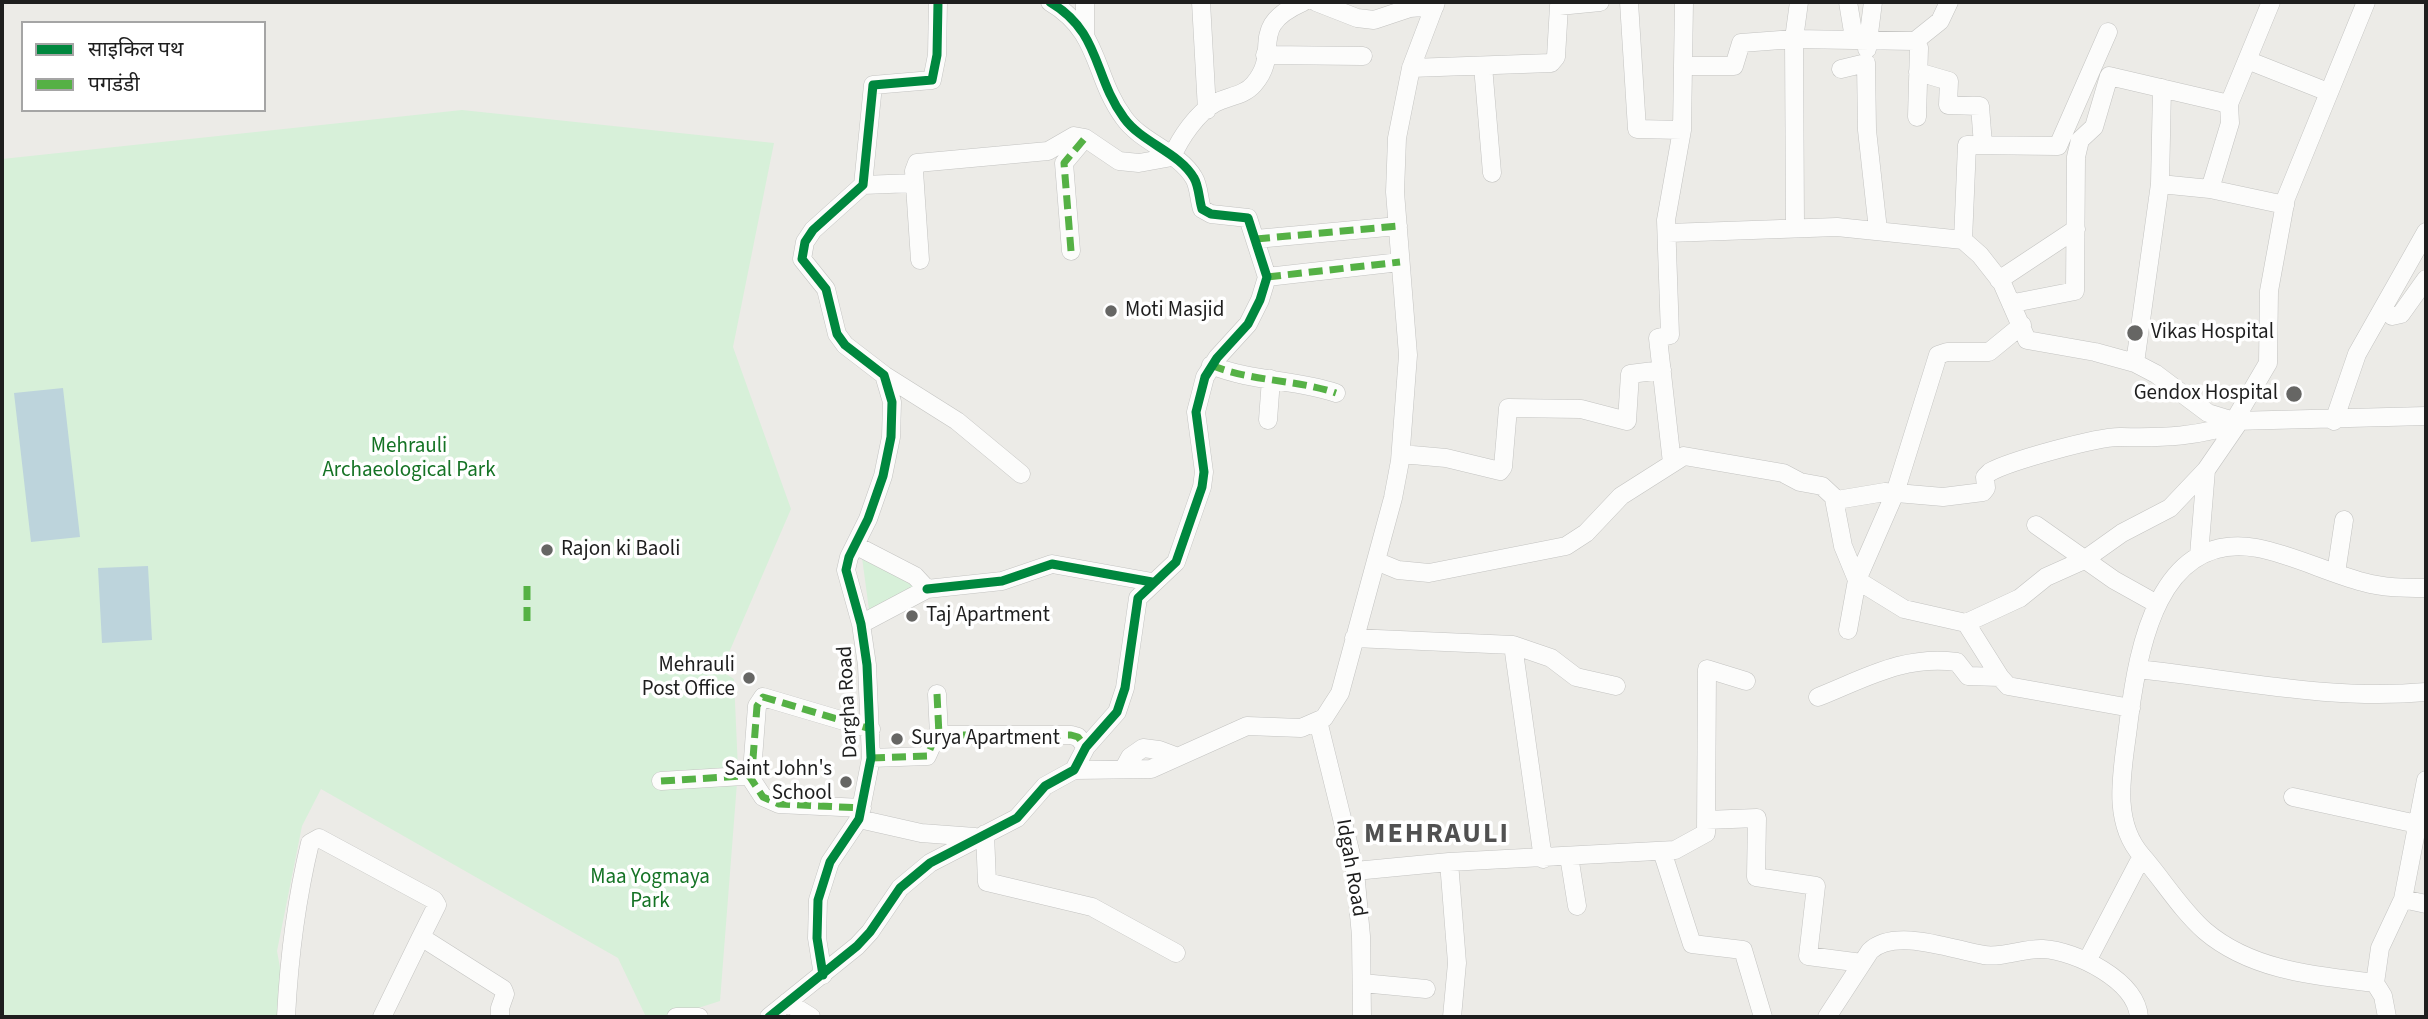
<!DOCTYPE html>
<meta charset="utf-8">
<style>
body{margin:0}
#map{position:relative;width:2428px;height:1019px;overflow:hidden;background:#ecebe7;font-family:"Source Sans 3","Noto Sans Devanagari",sans-serif}
canvas{display:block}
.frame{position:absolute;inset:0;border:4px solid #1e1e1e;pointer-events:none}
.legend{position:absolute;left:21px;top:21px;width:245px;height:91px;box-sizing:border-box;background:#fff;border:2px solid #a5a5a5;margin:0;padding:9px 12px;list-style:none;font-size:21px;color:#1e1e1e}
.legend li{display:flex;align-items:center;gap:14px;height:35px}
.legend b{width:35px;border:2px solid #a5a5a5}
</style>
<div id="map">
<canvas width="2428" height="1019"></canvas>
<div class="frame"></div>
<ul class="legend">
<li><b style="height:9px;background:#00873e"></b>साइकिल पथ</li>
<li><b style="height:9px;background:#55b145"></b>पगडंडी</li>
</ul>
</div>
<script>
const ctx = document.querySelector('canvas').getContext('2d');
ctx.lineJoin = 'round';
function paint(path, color) { ctx.fillStyle = color; ctx.fill(path, 'evenodd'); }
function stroke(path, color, width, dash) { ctx.strokeStyle = color; ctx.lineWidth = width; ctx.lineCap = dash ? 'butt' : 'round'; ctx.setLineDash(dash || []); ctx.stroke(path); }
function write(font, color, halo, rows, align = 'center') {
  ctx.font = font + ' "Source Sans 3",sans-serif'; ctx.lineWidth = 7; ctx.setLineDash([]); ctx.textBaseline = 'middle'; ctx.strokeStyle = halo; ctx.fillStyle = color; for (const [text, x, y, turn = 0] of rows) {
    ctx.save(); ctx.translate(x, y); ctx.rotate((+turn || 0) * Math.PI / 180); ctx.textAlign = isNaN(turn) ? turn : align; if (halo) ctx.strokeText(text, 0, 0); ctx.fillText(text, 0, 0); ctx.restore();
  }
}
paint(new Path2D(`
 M462,110L774,143L733,347L791,509L721,671L734,679L738,770L720,1001L670,1017H646L618,958L321,789L302,826L277,951L289,1017H2V159Z
 M861,550L921,583L870,617Z`), '#d7f0d9');
paint(new Path2D(`
 M63,388L80,537L31,542L14,393Z
 M148,566L152,640L102,643L98,568Z`), '#bdd4dc');
const minor = new Path2D(`
 M1201,2L1207,110
 M1316,2L1357,18L1374,20L1410,8L1435,6
 M1629,2L1637,129L1682,130
 M1799,2L1794,39L1915,41L1919,48L1917,117
 M1848,2L1854,38
 M1085,35V2
 M1915,41L1940,21L1949,2
 M1867,49L1873,2
 M1265,55L1363,56
 M2247,60L2328,92
 M1483,66L1492,173
 M1684,66H1734L1741,43L1794,39L1795,227
 M1411,68L1551,63L1556,57L1559,6L1600,2
 M1841,69L1866,63L1867,130L1878,230
 M1918,72L1949,81L1948,105L1980,106L1983,145
 M2160,184L2210,189L2285,205
 M863,185L914,183
 M2210,189L2230,123L2229,104L2271,2
 M1668,233L1837,227L1963,240L1980,255L2002,283L2027,340L2095,352L2135,363L2156,374L2208,413L2234,421L2426,416
 M1256,239L1398,226
 M1963,240L1967,145L2058,146L2108,32
 M1071,251L1064,163L1085,138
 M920,260L914,171L917,163L1048,151L1074,136L1085,138L1119,161L1139,163L1172,157C1180,138 1197,113 1215,103C1228,96 1244,96 1254,84C1283,50 1245,28 1303,2
 M1267,277L1400,262
 M1999,280L2076,229
 M2014,303L2075,291L2076,157L2080,140L2094,127L2109,76L2229,104
 M2392,316L2401,314L2426,279
 M2135,363L2160,184L2162,88
 M1211,365C1252,382 1295,379 1336,393
 M884,375L957,421L1021,474
 M1268,420L1271,379
 M2234,421L2268,363L2269,291L2286,198L2366,2
 M2334,421L2357,354L2426,232
 M1401,454L1446,458L1500,471L1503,467L1508,408L1581,409L1627,421L1630,374L1662,370
 M1672,463L1658,338L1670,335L1666,220L1682,130L1684,2
 M1834,499L1843,546L1857,580L1904,609L1966,623
 M2036,525L2114,580L2157,604
 M855,545L915,576L927,589
 M2199,555L2206,470
 M1376,561L1398,570L1429,573L1566,546L1586,533L1621,496L1684,456L1783,473L1800,482L1822,486L1837,500L1885,492L1943,497L1983,492L1986,488L1985,477L1990,472C2010,461 2099,436 2121,437C2162,438 2200,437 2239,422
 M2336,573L2344,520
 M861,624L927,589L1002,581L1052,564L1152,582
 M1848,630L1857,580L1895,493L1938,355L1947,352H1989L2022,325
 M1354,638L1513,645L1551,658L1576,677L1616,686
 M1513,645L1543,859
 M2137,669C2234,679 2329,701 2426,692
 M2000,677L1966,623L2020,598L2046,577L2084,560L2122,533L2170,508L2206,470L2239,422
 M937,694L939,735
 M1818,697C1866,678 1903,655 1957,662L1968,676L2000,677L2008,686L2131,708
 M1318,721L1355,871L1361,936L1362,1017
 M871,758L927,756L936,736L943,735H1071L1078,737L1086,747
 M1124,768L1130,757L1143,748L1159,750L1175,756
 M1074,770L1151,769L1247,726L1301,728L1324,718L1340,693L1393,498L1400,461L1408,355L1395,192L1397,138L1411,68L1436,2
 M748,774L763,797L779,804L862,808
 M661,781L743,776L752,772L757,706L763,697L871,729
 M2293,797L2417,824
 M859,819L921,833L975,837
 M1706,820L1757,818L1756,877L1816,886L1808,956L1862,963
 M985,834L987,882L1092,907L1176,953
 M1662,851L1692,944L1743,950L1763,1017
 M1569,856L1577,906
 M2142,856C2109,819 2124,765 2129,719C2138,647 2159,531 2257,548C2294,555 2328,573 2363,582C2384,588 2405,588 2426,588
 M1449,862L1457,963L1452,1017
 M1355,871L1449,862L1675,850L1706,833L1707,669L1746,681
 M2403,899L2426,904
 M2087,961L2142,856C2163,880 2181,910 2205,931C2252,971 2317,976 2375,983L2383,996L2387,1017
 M823,975L817,938L818,900L830,862L859,819L871,758L867,665L861,624L846,570L849,557L868,519L883,476L891,437L892,402L884,375L845,345L837,334L826,289L802,259L805,242L813,230L863,185L873,85L932,80L937,55L938,2
 M1362,983L1426,989
 M2375,983L2380,948L2403,899L2426,780
 M787,1002L811,1017
 M286,1017C289,958 296,901 310,843L319,838L434,900L437,905L421,937L503,989L505,994L500,1008V1017
 M382,1017L421,937
 M676,1017H699
 M769,1017L857,946L870,932L900,888L930,863L1017,818L1045,786L1074,770L1086,747L1117,712L1125,688L1138,598L1176,562L1202,487L1204,472L1196,412L1205,377L1217,358L1248,324L1260,300L1267,277L1248,218L1211,214L1202,209C1199,200 1199,186 1194,178C1179,152 1142,143 1124,118C1093,76 1101,32 1050,2
 M1827,1017L1870,951C1895,927 1953,950 1984,955C2004,958 2023,948 2043,949C2076,951 2136,980 2139,1017`);
stroke(minor, '#c3c3c1', 19);
stroke(minor, '#fcfcfb', 18);
stroke(new Path2D(`
 M1256,239L1398,226
 M1071,251L1064,163L1085,138
 M1267,277L1400,262
 M1211,365C1252,382 1295,379 1336,393
 M527,621V585
 M937,694L939,735
 M871,758L927,756L936,736L943,735H1071L1078,737L1086,747
 M748,774L763,797L779,804L862,808
 M661,781L743,776L752,772L757,706L763,697L871,729`), '#55b145', 7, [14, 7]);
stroke(new Path2D(`
 M927,589L1002,581L1052,564L1152,582
 M823,975L817,938L818,900L830,862L859,819L871,758L867,665L861,624L846,570L849,557L868,519L883,476L891,437L892,402L884,375L845,345L837,334L826,289L802,259L805,242L813,230L863,185L873,85L932,80L937,55L938,2
 M769,1017L857,946L870,932L900,888L930,863L1017,818L1045,786L1074,770L1086,747L1117,712L1125,688L1138,598L1176,562L1202,487L1204,472L1196,412L1205,377L1217,358L1248,324L1260,300L1267,277L1248,218L1211,214L1202,209C1199,200 1199,186 1194,178C1179,152 1142,143 1124,118C1093,76 1101,32 1050,2`), '#00873e', 9);
for (const [x, y, r, color] of [
 [1111,311,7,"#666664"],
 [2135,333,9,"#666664"],
 [2294,394,9,"#666664"],
 [547,550,7,"#666664"],
 [912,616,7,"#666664"],
 [749,678,7,"#666664"],
 [897,739,7,"#666664"],
 [846,782,7,"#666664"]
]) { const dot = new Path2D(); dot.arc(x, y, r, 0, 2 * Math.PI); ctx.fillStyle = color; ctx.fill(dot); stroke(dot, '#fff', 2.5); }
write('21px', '#1e1e1e', '#fff', [
 ["Moti Masjid",1125,311],
 ["Vikas Hospital",2151,333],
 ["Gendox Hospital",2278,394,"right"],
 ["Rajon ki Baoli",561,550],
 ["Taj Apartment",926,616],
 ["Mehrauli",735,666,"right"],
 ["Post Office",735,690,"right"],
 ["Surya Apartment",911,739],
 ["Saint John's",832,770,"right"],
 ["School",832,794,"right"]
], 'left');
write('21px', '#157325', '#fff', [
 ["Mehrauli",409,447],
 ["Archaeological Park",409,471],
 ["Maa Yogmaya",650,878],
 ["Park",650,902]
]);
write('21px', '#1e1e1e', '#fff', [
 ["Dargha Road",849,702,-93],
 ["Idgah Road",1350,868,80]
]);
ctx.letterSpacing = '2px';
write('bold 28px', '#515151', '#fff', [
 ["MEHRAULI",1437,836]
]);
ctx.letterSpacing = '0px';
</script>
